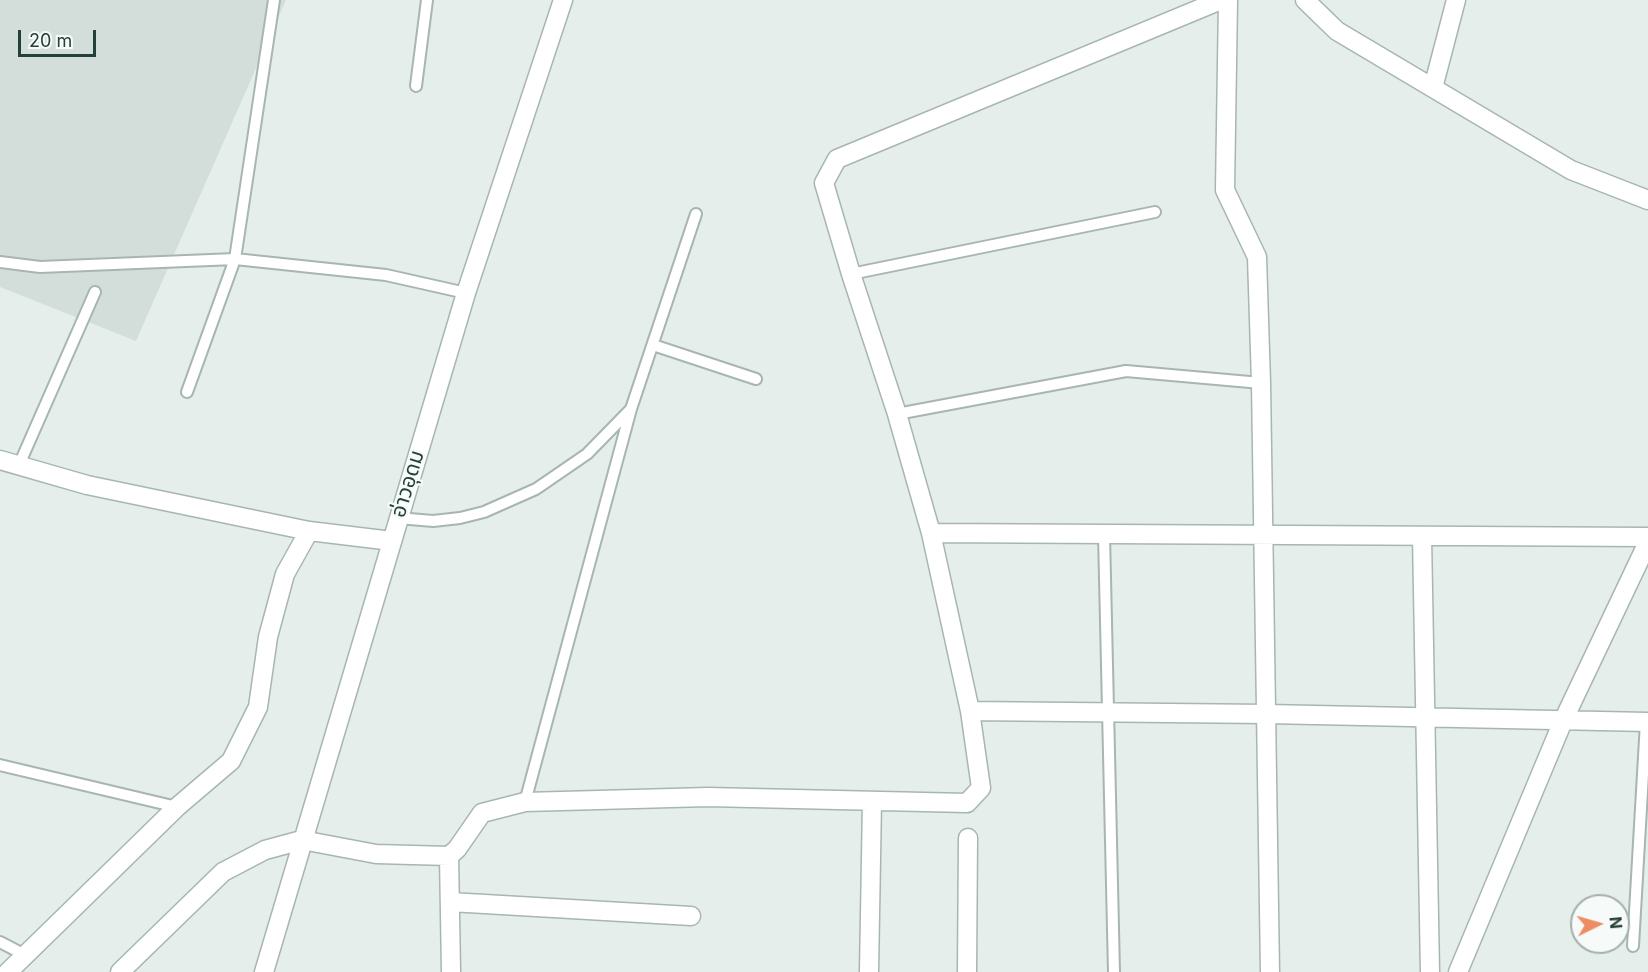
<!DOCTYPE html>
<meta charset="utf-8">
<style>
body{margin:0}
#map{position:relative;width:1648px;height:972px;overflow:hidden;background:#e5eeea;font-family:Inter,sans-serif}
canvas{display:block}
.north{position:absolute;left:1570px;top:894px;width:60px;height:60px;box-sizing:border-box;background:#f6faf8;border:2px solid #a2b0ac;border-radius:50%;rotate:85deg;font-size:16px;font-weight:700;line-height:24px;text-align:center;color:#24403a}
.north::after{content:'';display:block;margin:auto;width:21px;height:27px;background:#ee8d63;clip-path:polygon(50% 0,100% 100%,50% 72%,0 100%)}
.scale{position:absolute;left:18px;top:30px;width:78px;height:27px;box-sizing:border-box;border:3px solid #24403a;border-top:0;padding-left:8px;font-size:18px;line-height:21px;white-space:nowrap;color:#24403a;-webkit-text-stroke:4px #f6faf8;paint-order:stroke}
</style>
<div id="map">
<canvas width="1648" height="972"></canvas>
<div class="north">N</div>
<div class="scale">20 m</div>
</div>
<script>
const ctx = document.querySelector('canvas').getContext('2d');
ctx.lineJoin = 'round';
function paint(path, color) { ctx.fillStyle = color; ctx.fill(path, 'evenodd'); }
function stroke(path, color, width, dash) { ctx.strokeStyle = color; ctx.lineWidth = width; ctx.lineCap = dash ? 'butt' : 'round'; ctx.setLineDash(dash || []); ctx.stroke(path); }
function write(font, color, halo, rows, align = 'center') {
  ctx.font = font + ' Inter,"Noto Sans Thai",sans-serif'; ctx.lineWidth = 4.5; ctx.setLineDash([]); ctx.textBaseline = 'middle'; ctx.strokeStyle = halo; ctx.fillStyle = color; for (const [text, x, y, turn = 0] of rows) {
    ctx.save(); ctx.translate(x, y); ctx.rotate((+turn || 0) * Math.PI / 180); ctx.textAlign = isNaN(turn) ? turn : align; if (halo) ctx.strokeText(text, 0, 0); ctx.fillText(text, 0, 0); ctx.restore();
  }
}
paint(new Path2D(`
 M0,0H286L136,341L0,287Z`), '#d3deda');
const service = new Path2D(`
 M416,86L427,0
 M0,262L40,267L235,259L386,275L466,293
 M851,274L1155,212
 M653,345L756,379
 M187,392L235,259L274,0
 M897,414L1126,371L1261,383
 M19,465L95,292
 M398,518L433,521L460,518L484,512L536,489L587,454L631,409
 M1104,534L1114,972
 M0,765L177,807
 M525,802L631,409L696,214
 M0,942L25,955
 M1633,946L1646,722`);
const minor = new Path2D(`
 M1228,0L1225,190L1257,257L1261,383L1270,972
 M1305,0L1337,31L1571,170L1648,200
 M1433,88L1456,0
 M0,460L87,485L309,531L392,541
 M931,533L1648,537
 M1422,536L1430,972
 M970,711L1267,714L1648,722
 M449,856L451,972
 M450,902L691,916
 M8,972L177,807L231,761L258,707L268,637L285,574L309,531
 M120,972L223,872L265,850L302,840L376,854L449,856L457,849L482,813L525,802L708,797L967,803L981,788L970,711L931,533L897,414L851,274L824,183L837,159L1221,0
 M869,972L872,801
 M967,972L968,838
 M1458,972L1563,721L1648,542`);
const tertiary = new Path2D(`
 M264,972L466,293L563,0`);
stroke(service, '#a7b6b2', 14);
stroke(minor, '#a7b6b2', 21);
stroke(tertiary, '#a7b6b2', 21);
stroke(service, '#fff', 10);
stroke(minor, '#fff', 18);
stroke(tertiary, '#fff', 18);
write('21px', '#24403a', '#f6faf8', [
 ["อ่าวอุดม",408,484,-73]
]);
</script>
